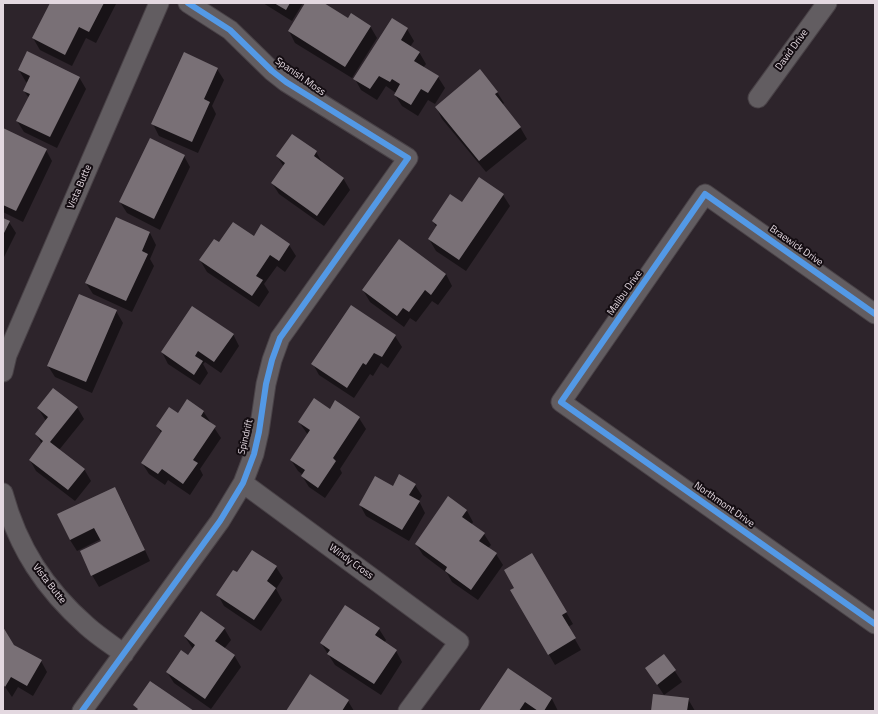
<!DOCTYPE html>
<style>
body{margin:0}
#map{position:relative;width:878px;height:714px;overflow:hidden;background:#2d242b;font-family:"Titillium Web",sans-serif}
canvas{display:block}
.frame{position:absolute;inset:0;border:4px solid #e3d8e0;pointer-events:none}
</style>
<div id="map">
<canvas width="878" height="714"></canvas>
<div class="frame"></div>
</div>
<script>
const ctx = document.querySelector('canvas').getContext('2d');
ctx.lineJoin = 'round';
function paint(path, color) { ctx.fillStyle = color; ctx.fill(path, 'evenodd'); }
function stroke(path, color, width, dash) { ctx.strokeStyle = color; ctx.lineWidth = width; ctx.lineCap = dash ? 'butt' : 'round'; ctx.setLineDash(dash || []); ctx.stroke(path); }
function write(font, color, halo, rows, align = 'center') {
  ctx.font = font + ' "Titillium Web",sans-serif'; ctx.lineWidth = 4; ctx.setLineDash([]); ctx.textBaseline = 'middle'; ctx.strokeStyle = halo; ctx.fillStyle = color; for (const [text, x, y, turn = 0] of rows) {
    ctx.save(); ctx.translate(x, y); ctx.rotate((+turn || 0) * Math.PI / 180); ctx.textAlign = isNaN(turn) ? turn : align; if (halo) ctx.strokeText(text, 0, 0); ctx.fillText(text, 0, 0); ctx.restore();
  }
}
paint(new Path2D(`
 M51,3H115L116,4L96,43L86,38L72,66L40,50L33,38Z
 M263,3H303L292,21Z
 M307,3H322L348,19L370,26L377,38L352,78L295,43L289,31Z
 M392,19L407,29L414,41L410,47L419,52L426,64L423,68L438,77L445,88L435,104L428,100L418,116L402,106L395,95L396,93L386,86L377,100L361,90L355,79Z
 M217,69L224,80L212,106L216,114L198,153L159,136L153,124Z
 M19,70L79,77L86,89L57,148L24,132L17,121L29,98L24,91L28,83L26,82Z
 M497,92L504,103L502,105L520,127L527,139L486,172L442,119L436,107Z
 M3,129L46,150L52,161L23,222L3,212Z
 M316,152L323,164L343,178L350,190L324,226L279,194L272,183L284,167L277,156Z
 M184,156L190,167L160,230L127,213L120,202Z
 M503,195L510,206L466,271L436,251L429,239L437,228L433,221L462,204Z
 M116,218L150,233L156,245L150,259L154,266L132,312L93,294L86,283Z
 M3,219L9,222L16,233L3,259Z
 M220,244L289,245L296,256L285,272L277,266L264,284L269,292L259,307L207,272L200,260Z
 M446,274L452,286L438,305L432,301L416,322L410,318L404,327L370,302L363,290Z
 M116,311L123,323L92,393L55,377L48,366Z
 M233,334L239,346L221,373L205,362L203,364L208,373L200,385L168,364L162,352Z
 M395,336L402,347L388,368L381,363L373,376L370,374L354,398L319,375L313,364Z
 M77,407L84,419L59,450L84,469L91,481L75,501L36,471L30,460L42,444L36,434L46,421L38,408Z
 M330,410L359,418L366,429L340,469L342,473L325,498L309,487L302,476L303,475L298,471L291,460L308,435L299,422Z
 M203,411L221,438L200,469L203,475L190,495L168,480L165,485L149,474L142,463L162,434L157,426L178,414Z
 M415,485L422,496L419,501L425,513L409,541L366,516L360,505L393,487Z
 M121,499L150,561L99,587L92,575L102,541L101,539L77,551L70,540Z
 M467,511L473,522L471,525L484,534L491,545L488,548L496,554L503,565L478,600L452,582L447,573L423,555L416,544Z
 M532,554L573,624L568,627L581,650L555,665L511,590L515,588Z
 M276,567L283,578L276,589L282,600L261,631L224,606L218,595L237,574Z
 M224,628L231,640L224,649L234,655L241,667L211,709L174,683L167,672L188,656L193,649L185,637Z
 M3,629L14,645L41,661L47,672L33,696L18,687L12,697L3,684Z
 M379,629L386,640L384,643L396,651L402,662L381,695L335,665L321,643Z
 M664,655L682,682L664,695L646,668Z
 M509,669L552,699L558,711H480Z
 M688,699L695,711H652Z
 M348,701L354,711H287Z`), '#0007');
paint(new Path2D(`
 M50,3H104L89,32L79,27L65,55L32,38Z
 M274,3H290L286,10Z
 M305,3H324L348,18L351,13L371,26L345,67L288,31Z
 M392,18L408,28L401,40L420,52L414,61L439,76L428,93L421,89L411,105L394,95L400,84L392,79L390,82L379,76L370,89L353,79Z
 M27,51L80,77L50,137L16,121L30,94L23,91L30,76L18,70Z
 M184,52L218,68L204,99L210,102L192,142L151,124Z
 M480,69L498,92L495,94L521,127L479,161L435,107Z
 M3,128L47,149L16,211L3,205Z
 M292,134L317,151L314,156L344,178L317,216L271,183L285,163L276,156Z
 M150,138L185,155L154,219L119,202Z
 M479,177L504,194L459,260L428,239L437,225L432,221L450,194L462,202Z
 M116,217L150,232L142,251L148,254L126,301L85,283Z
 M3,218L10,221L3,235Z
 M233,222L254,236L261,224L290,244L279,261L270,255L256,276L263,280L252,296L199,260L214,239L219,242Z
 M399,239L446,274L431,295L425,290L409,312L403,308L397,316L362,290Z
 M79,294L117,310L86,382L47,366Z
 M351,305L396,335L382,357L374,353L366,365L363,363L347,388L311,364Z
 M192,306L234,334L214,362L198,351L195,356L203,361L194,375L161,352Z
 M53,388L78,407L50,442L85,469L68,490L29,460L43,441L35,434L48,417L37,408Z
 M314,398L330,409L335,400L360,417L333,458L336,461L318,488L301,476L305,470L290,460L310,430L298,422Z
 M187,399L204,411L201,416L216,426L193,460L198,463L183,484L162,469L158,474L141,463L162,431L156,426L169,407L178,413Z
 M399,474L416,484L409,495L420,501L402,530L359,505L375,476L393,486Z
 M115,487L145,550L91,576L80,551L101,541L94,528L70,540L57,514Z
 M448,496L467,510L462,517L485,533L479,541L497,553L471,590L445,571L447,567L415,544Z
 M252,550L277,566L267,581L276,588L254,620L216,595L233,570L237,572Z
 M532,553L567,612L562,615L576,638L548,655L510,590L514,588L504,570Z
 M345,605L380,628L375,635L397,650L374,684L327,654L330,650L320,643Z
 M201,611L225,628L215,641L235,655L205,699L166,672L181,650L188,655L195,645L184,636Z
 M3,627L14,645L42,660L27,686L11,677L5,687L3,684Z
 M664,654L676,670L657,685L645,668Z
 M508,668L552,698L544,711H538L525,702L519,711H479Z
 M310,674L349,700L342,711H286Z
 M150,681L194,711H136L138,709L133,705Z
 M653,694L689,698L687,711H651Z`), '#797076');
const minor = new Path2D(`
 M758,98L827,3
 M875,314L705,194L561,402L875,624
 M3,372L7,355L159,3
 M243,483L459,642L408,711
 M3,493C18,548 45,589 87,626C98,636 112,645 124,654
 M82,711L220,521L243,483L254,454L259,432L266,384L272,360L280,338L408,158L286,82L272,71L230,30L188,3`);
stroke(minor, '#494247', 21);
stroke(minor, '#625d61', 19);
stroke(new Path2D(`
 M875,314L705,194L561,402L875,624
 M82,711L220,521L243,483L254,454L259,432L266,384L272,360L280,338L408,158L286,82L272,71L230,30L188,3`), '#5399e6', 6);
write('10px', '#e3d8e0', '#140d12', [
 ["David Drive",792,50,-54],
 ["Spanish Moss",300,77,35],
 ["Vista Butte",80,187,-67],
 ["Braewick Drive",796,246,35],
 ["Malibu Drive",625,293,-55],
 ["Spindrift",246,437,-77],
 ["Northmont Drive",724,505,35],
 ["Windy Cross",351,562,36],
 ["Vista Butte",49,584,52]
]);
</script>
